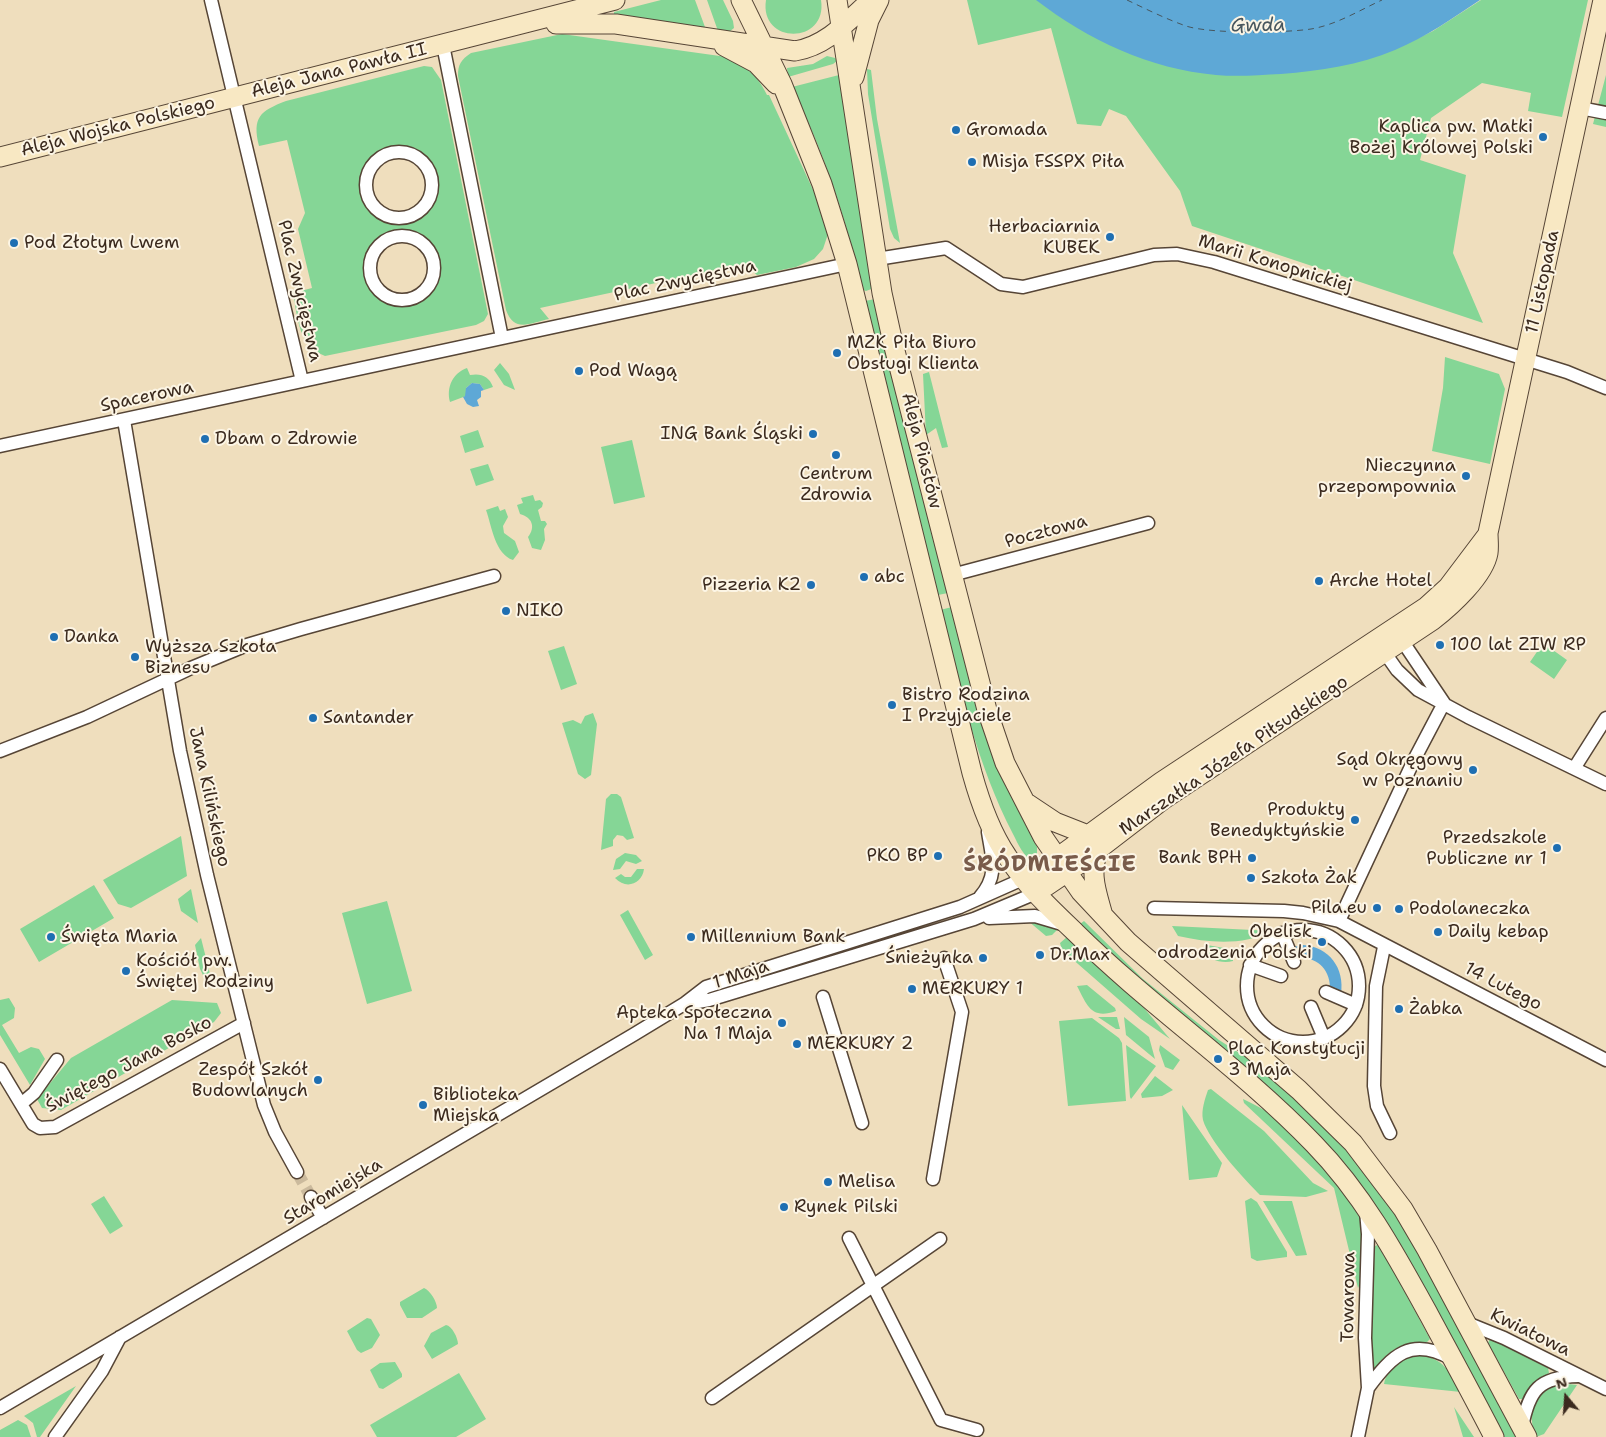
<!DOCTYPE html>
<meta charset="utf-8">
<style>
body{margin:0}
#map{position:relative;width:1606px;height:1437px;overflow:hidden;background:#efdebd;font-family:"Shantell Sans",sans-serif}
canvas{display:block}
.north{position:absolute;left:1541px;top:1372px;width:50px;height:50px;-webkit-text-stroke:4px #fcf5e5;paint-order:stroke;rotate:342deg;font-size:14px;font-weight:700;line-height:20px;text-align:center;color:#3b2a1e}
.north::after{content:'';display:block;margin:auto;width:18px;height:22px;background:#3b2a1e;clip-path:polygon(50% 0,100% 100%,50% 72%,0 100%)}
</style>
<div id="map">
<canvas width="1606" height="1437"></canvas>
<div class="north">N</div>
</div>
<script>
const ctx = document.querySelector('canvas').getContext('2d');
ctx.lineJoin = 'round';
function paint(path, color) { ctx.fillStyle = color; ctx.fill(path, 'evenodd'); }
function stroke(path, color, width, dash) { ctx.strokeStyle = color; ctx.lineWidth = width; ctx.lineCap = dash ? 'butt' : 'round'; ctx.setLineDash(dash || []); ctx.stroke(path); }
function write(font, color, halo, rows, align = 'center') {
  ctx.font = font + ' "Shantell Sans",sans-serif'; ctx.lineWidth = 4; ctx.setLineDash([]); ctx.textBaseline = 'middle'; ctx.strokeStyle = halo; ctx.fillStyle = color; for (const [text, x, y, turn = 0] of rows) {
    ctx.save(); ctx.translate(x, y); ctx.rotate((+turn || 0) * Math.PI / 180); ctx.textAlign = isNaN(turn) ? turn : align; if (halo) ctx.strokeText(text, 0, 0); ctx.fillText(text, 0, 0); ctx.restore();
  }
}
paint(new Path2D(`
 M661,0H695L705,27L704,29L614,14V12Z
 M707,0H723L733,21L734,28L729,32L718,31Z
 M766,0H821C828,45 759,45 766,0Z
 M967,0H1040L1400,47L1433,31L1481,0H1588L1562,117L1528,111L1531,93L1482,83L1431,118L1420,160L1466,175L1453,253L1483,323L1192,226L1180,191L1126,116L1109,109L1101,126L1077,124L1051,28L978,45Z
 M562,34L727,57C748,69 756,73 767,95H769L822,209L829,231L823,249L814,259L796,267L757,275L744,264L540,308L549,319C530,323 514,333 506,310L458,76C458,64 461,60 471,53Z
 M827,56L835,58L837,61L833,64L788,77L787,68L813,64Z
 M424,66L432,67L441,80L488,314L484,321L476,325L325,356C298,345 298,319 293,293L312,288L298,229L305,213L287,140L259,146C252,117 260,111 286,101ZM396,153C440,150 445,214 403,218C361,222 354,160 396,153ZM398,237C437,235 446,292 407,299C366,307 355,245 398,237Z
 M867,69L871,70L877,119L900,243L894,238L890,229L868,94Z
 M839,75L874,288L866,291L863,290C845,216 825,155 792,87Z
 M1606,75V127L1593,124Z
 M875,299L948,593L938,595L865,301Z
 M1445,357L1499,374L1505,389L1490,464L1432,451L1443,388Z
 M500,363L509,374L515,390L504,385L494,370Z
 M467,368L470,375C481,373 489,376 493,387L484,390L480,384L472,383L466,388V396L450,402C446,387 453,373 467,368Z
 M929,372L948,447L942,448L936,428L926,435L923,374Z
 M478,430L484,447L465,453L460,436Z
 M632,440L645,497L614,504L601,447Z
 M488,464L494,480L476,486L470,469Z
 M533,495L535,501L540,500L543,503L542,507L538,510L541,521H545L547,524L544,529L545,540L541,550L532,548L528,537C536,527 532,517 520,514L517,505L523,503L521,498Z
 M498,506L500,511L505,509L508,517L503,526L504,533L515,541L519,552L513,560C495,554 492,527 486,510Z
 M952,607L995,761L1037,847V861L1033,862C1024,857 1018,844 1013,834C977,764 959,686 940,610Z
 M1543,643L1567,660L1554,679L1530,662Z
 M564,646L577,684L561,690L548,651Z
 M593,713L597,724L591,775L585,779L578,774L562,723L573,720L581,724L585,716Z
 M611,794H617L621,797L634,838L627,840L623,836L617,835L613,840V846L601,850L606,799Z
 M181,836L187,876L131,908L118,904L103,880Z
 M625,853L636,855L642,861L636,864L626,861L620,869L613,870L616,859Z
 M637,869H644C642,884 626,890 615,878L621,874L625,877H631Z
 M94,885L114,918L39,962L20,929Z
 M191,889L198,923L181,911L178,899Z
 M387,901L412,991L367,1004L342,913Z
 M628,910L653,955L645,960L620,915Z
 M1027,920L1057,929V930L1052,935L1046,936Z
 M1084,921L1143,979L1219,1040L1255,1063L1275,1079L1344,1144L1399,1217L1518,1437H1503L1398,1243L1142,981L1080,924Z
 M1172,926L1273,931C1242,946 1210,943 1178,936Z
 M1067,937L1144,1008L1170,1039L1141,1019L1062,950L1060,943Z
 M201,938L213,986L209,987L200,969L195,945Z
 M1207,945L1224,948L1233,955V961C1222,964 1208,960 1203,949Z
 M1087,985L1115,1008L1116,1011C1091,1020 1087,1005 1077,986Z
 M9,998L15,1008L14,1018L2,1025L19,1053L31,1047L39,1049L45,1059L30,1085L0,1035V1000Z
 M172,1000L217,1003L221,1013L214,1022L61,1110L42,1108L37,1099L71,1058Z
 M1098,1017H1117L1120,1029H1116Z
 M1124,1017L1149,1037L1155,1059L1126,1035Z
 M1092,1018L1119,1038L1122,1043L1126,1101L1068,1106L1059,1021Z
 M1126,1045L1156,1066L1131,1099L1130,1097Z
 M1160,1045L1180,1060L1173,1070L1165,1067L1159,1050Z
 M1155,1076L1173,1090L1162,1096L1142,1098L1141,1094Z
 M1211,1089L1264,1131L1313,1183L1328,1191L1306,1197L1260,1195C1244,1179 1209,1141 1203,1120C1201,1110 1205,1099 1208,1090Z
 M1243,1099C1253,1104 1264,1109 1273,1116C1296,1134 1352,1192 1360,1218C1366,1238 1361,1263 1360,1284L1358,1288L1334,1188L1244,1103Z
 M1182,1105L1222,1163L1217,1177L1189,1180Z
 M104,1196L123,1226L110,1234L91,1204Z
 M1251,1198L1257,1202L1287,1252V1257L1257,1261L1251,1258L1245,1201Z
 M1263,1201H1292L1307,1255L1296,1256Z
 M1377,1245L1380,1246L1430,1339L1427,1342C1402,1341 1386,1351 1374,1372L1370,1370L1374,1247Z
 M424,1288C430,1290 437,1302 437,1308L422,1318H407L400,1305V1302Z
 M367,1318L371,1319L380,1335L372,1348L361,1353L357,1350L347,1331Z
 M446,1325C452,1326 458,1338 458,1344L432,1359L424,1346L431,1333Z
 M1490,1338L1548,1368L1549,1373L1533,1384L1522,1399H1519L1488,1343Z
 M1419,1354C1445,1360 1448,1370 1461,1392L1384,1384C1388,1365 1402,1359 1419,1354Z
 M395,1362L402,1374V1377L383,1389L379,1388L370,1370L380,1363Z
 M459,1373L486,1419L456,1437H377L370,1425Z
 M1560,1383L1577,1385L1544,1434L1536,1437C1526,1411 1534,1393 1560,1383Z
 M76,1386L40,1437H37L33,1423L24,1416Z
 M1454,1407L1474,1437H1463Z
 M18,1420L27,1425L31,1437H0V1430Z`), '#85d696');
paint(new Path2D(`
 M1036,0H1480C1453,18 1426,37 1395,50C1359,65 1320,71 1281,74C1259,75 1238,77 1216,75C1150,69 1088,40 1036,0Z
 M472,383L480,384L484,390L481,391V397L477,400L479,406L473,407L467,404L463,397L465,396L466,388Z
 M1303,945C1329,947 1345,968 1341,994L1330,990C1331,970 1317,956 1297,958L1293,947Z`), '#5ea8d6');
stroke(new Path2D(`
 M1127,0C1146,9 1166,19 1186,26C1210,34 1285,33 1311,29C1336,25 1360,10 1382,0`), '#47565e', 1, [6, 5]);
stroke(new Path2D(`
 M297,1172L311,1197`), '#cbba9d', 12, [12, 6]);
const street = new Path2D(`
 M211,0L302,381
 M443,45L502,338
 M1580,108L1606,113
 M366 185a33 33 0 1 1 66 0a33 33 0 1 1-66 0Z
 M370 268a32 32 0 1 1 64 0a32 32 0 1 1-64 0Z
 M877,259L946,248L1001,284L1023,287L1154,255L1177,254L1214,262L1567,372L1606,388
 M124,420L180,751L207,875L264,1105L275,1132L297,1172
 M0,446L847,264
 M952,575L1148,523
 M1395,638L1403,642L1444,703
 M1385,645V653L1397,670L1418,690L1468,717L1606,784
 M0,751L87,717L191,668L247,645L301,629L494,576
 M1575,767L1606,718
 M980,897C999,875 992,858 988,832
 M1154,908L1284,911L1303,913L1339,921L1606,1060
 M989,918L1035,916L1062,924
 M1339,921L1414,760L1444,703
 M1247 986a56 56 0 1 1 112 0a56 56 0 1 1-112 0Z
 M1282,933L1294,962
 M1384,947L1376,986L1374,1086L1377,1106L1390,1133
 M1250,965L1281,976
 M1326,992L1356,1005
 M823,997L862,1123
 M686,1004L709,1000L974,919L1036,893
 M1311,1007L1324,1038
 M0,1069L33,1124L40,1128L55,1127L244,1023
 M21,1104L34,1093L57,1060
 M933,1179L962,1012L944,958
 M311,1197L323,1218
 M849,1238L941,1420L977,1430
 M1467,1323L1504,1338L1606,1389
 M1368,1388C1392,1355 1411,1336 1452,1359
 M712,1398L940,1239
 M0,1408L633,1035L684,1004L706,987L960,907L1023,879
 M1522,1427C1529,1390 1539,1377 1578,1376
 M55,1437L102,1371L120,1337
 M1358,1437L1368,1388L1365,1338L1368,1234L1366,1211`);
const secondary = new Path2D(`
 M741,0L782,84L822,184L847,264L972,773C980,802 990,831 1007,856C1025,885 1051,909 1076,933C1151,1007 1241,1068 1314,1144C1363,1194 1396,1255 1429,1315C1451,1356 1473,1396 1494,1437
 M837,0L882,293L893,343L987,710L1005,763L1043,837L1081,892L1128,942L1299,1090L1353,1143L1403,1209L1427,1250L1527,1437
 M556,24H616L795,51C827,46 849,20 871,0
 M724,46L756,63L776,84
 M854,77L869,20L879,0
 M0,157L615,0
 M1028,804L1055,822L1088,835
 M1099,849C1089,872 1096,890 1102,912
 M1023,879L1057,858L1161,782L1426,607L1448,587L1488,534
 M1036,893L1082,862L1164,799L1433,620C1451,606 1484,576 1488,553C1489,547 1488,539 1488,533L1603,0`);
stroke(street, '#564536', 15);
stroke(secondary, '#564536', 21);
stroke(street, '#fff', 12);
stroke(secondary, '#f8e8c3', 19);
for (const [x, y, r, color] of [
 [956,130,5,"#1f6fb2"],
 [1543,137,5,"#1f6fb2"],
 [972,162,5,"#1f6fb2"],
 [1110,237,5,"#1f6fb2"],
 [14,243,5,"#1f6fb2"],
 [837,353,5,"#1f6fb2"],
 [579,371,5,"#1f6fb2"],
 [813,434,5,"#1f6fb2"],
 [205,439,5,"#1f6fb2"],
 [836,455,5,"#1f6fb2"],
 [1466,476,5,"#1f6fb2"],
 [864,577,5,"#1f6fb2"],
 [1319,581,5,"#1f6fb2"],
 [811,585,5,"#1f6fb2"],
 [506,611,5,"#1f6fb2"],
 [54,637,5,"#1f6fb2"],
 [1440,645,5,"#1f6fb2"],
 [135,657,5,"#1f6fb2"],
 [892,705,5,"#1f6fb2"],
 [313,718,5,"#1f6fb2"],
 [1473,770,5,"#1f6fb2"],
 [1355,820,5,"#1f6fb2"],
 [1557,848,5,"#1f6fb2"],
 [938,856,5,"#1f6fb2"],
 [1252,858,5,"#1f6fb2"],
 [1251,878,5,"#1f6fb2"],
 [1377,908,5,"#1f6fb2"],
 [1399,909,5,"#1f6fb2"],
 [1438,932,5,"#1f6fb2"],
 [51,937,5,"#1f6fb2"],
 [691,937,5,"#1f6fb2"],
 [1322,942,5,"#1f6fb2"],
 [1040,955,5,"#1f6fb2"],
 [983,958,5,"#1f6fb2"],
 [126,971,5,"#1f6fb2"],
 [912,989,5,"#1f6fb2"],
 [1399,1009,5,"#1f6fb2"],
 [782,1023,5,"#1f6fb2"],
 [797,1044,5,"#1f6fb2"],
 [1218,1059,5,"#1f6fb2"],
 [318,1080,5,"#1f6fb2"],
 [423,1105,5,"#1f6fb2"],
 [828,1182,5,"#1f6fb2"],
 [784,1207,5,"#1f6fb2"]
]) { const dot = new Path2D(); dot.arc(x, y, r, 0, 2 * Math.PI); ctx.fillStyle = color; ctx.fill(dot); stroke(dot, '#fcf5e5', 2); }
write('18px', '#3b2a1e', '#fcf5e5', [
 ["Aleja Jana Pawła II",339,71,-14],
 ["Aleja Wojska Polskiego",118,127,-14],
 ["Marii Konopnickiej",1275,264,17],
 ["Plac Zwycięstwa",685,281,-12],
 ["11 Listopada",1543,282,-78],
 ["Plac Zwycięstwa",299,291,77],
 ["Spacerowa",147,397,-12],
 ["Aleja Piastów",921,451,76],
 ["Pocztowa",1046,532,-15],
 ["Marszałka Józefa Piłsudskiego",1234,756,-34],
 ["Jana Kilińskiego",209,797,78],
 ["1 Maja",741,975,-18],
 ["14 Lutego",1503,987,27],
 ["Świętego Jana Bosko",129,1065,-28],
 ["Staromiejska",333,1192,-31],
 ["Towarowa",1349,1297,-89],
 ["Kwiatowa",1530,1333,26]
]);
write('18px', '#3b2a1e', '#fcf5e5', [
 ["Kaplica pw. Matki",1533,127,"right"],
 ["Bożej Królowej Polski",1533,148,"right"],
 ["Gromada",966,130],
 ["Misja FSSPX Piła",982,162],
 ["Herbaciarnia",1100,227,"right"],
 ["KUBEK",1100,248,"right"],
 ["Pod Złotym Lwem",24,243],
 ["MZK Piła Biuro",847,343],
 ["Obsługi Klienta",847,364],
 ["Pod Wagą",589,371],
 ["ING Bank Śląski",803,434,"right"],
 ["Dbam o Zdrowie",215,439],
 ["Nieczynna",1456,466,"right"],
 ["przepompownia",1456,487,"right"],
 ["Centrum",836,474,"center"],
 ["Zdrowia",836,495,"center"],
 ["abc",874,577],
 ["Arche Hotel",1329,581],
 ["Pizzeria K2",801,585,"right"],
 ["NIKO",516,611],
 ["Danka",64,637],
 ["100 lat ZIW RP",1450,645],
 ["Wyższa Szkoła",145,647],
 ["Biznesu",145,668],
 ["Bistro Rodzina",902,695],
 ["I Przyjaciele",902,716],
 ["Santander",323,718],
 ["Sąd Okręgowy",1463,760,"right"],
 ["w Poznaniu",1463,781,"right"],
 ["Produkty",1345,810,"right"],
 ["Benedyktyńskie",1345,831,"right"],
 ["Przedszkole",1547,838,"right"],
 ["Publiczne nr 1",1547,859,"right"],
 ["PKO BP",928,856,"right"],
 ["Bank BPH",1242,858,"right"],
 ["Szkoła Żak",1261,878],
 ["Pila.eu",1367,908,"right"],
 ["Podolaneczka",1409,909],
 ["Obelisk",1312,932,"right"],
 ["odrodzenia Polski",1312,953,"right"],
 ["Daily kebap",1448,932],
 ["Święta Maria",61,937],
 ["Millennium Bank",701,937],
 ["Dr.Max",1050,955],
 ["Śnieżynka",973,958,"right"],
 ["Kościół pw.",136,961],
 ["Świętej Rodziny",136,982],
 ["MERKURY 1",922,989],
 ["Żabka",1409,1009],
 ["Apteka Społeczna",772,1013,"right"],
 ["Na 1 Maja",772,1034,"right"],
 ["MERKURY 2",807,1044],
 ["Plac Konstytucji",1228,1049],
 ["3 Maja",1228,1070],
 ["Zespół Szkół",308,1070,"right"],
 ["Budowlanych",308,1091,"right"],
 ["Biblioteka",433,1095],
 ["Miejska",433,1116],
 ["Melisa",838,1182],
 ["Rynek Pilski",794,1207]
], 'left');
write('italic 19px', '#47565e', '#fcf5e5', [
 ["Gwda",1258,26,-1]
]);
ctx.letterSpacing = '1px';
write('bold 22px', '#795b4a', '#fcf5e5', [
 ["ŚRÓDMIEŚCIE",1050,865]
]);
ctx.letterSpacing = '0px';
</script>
